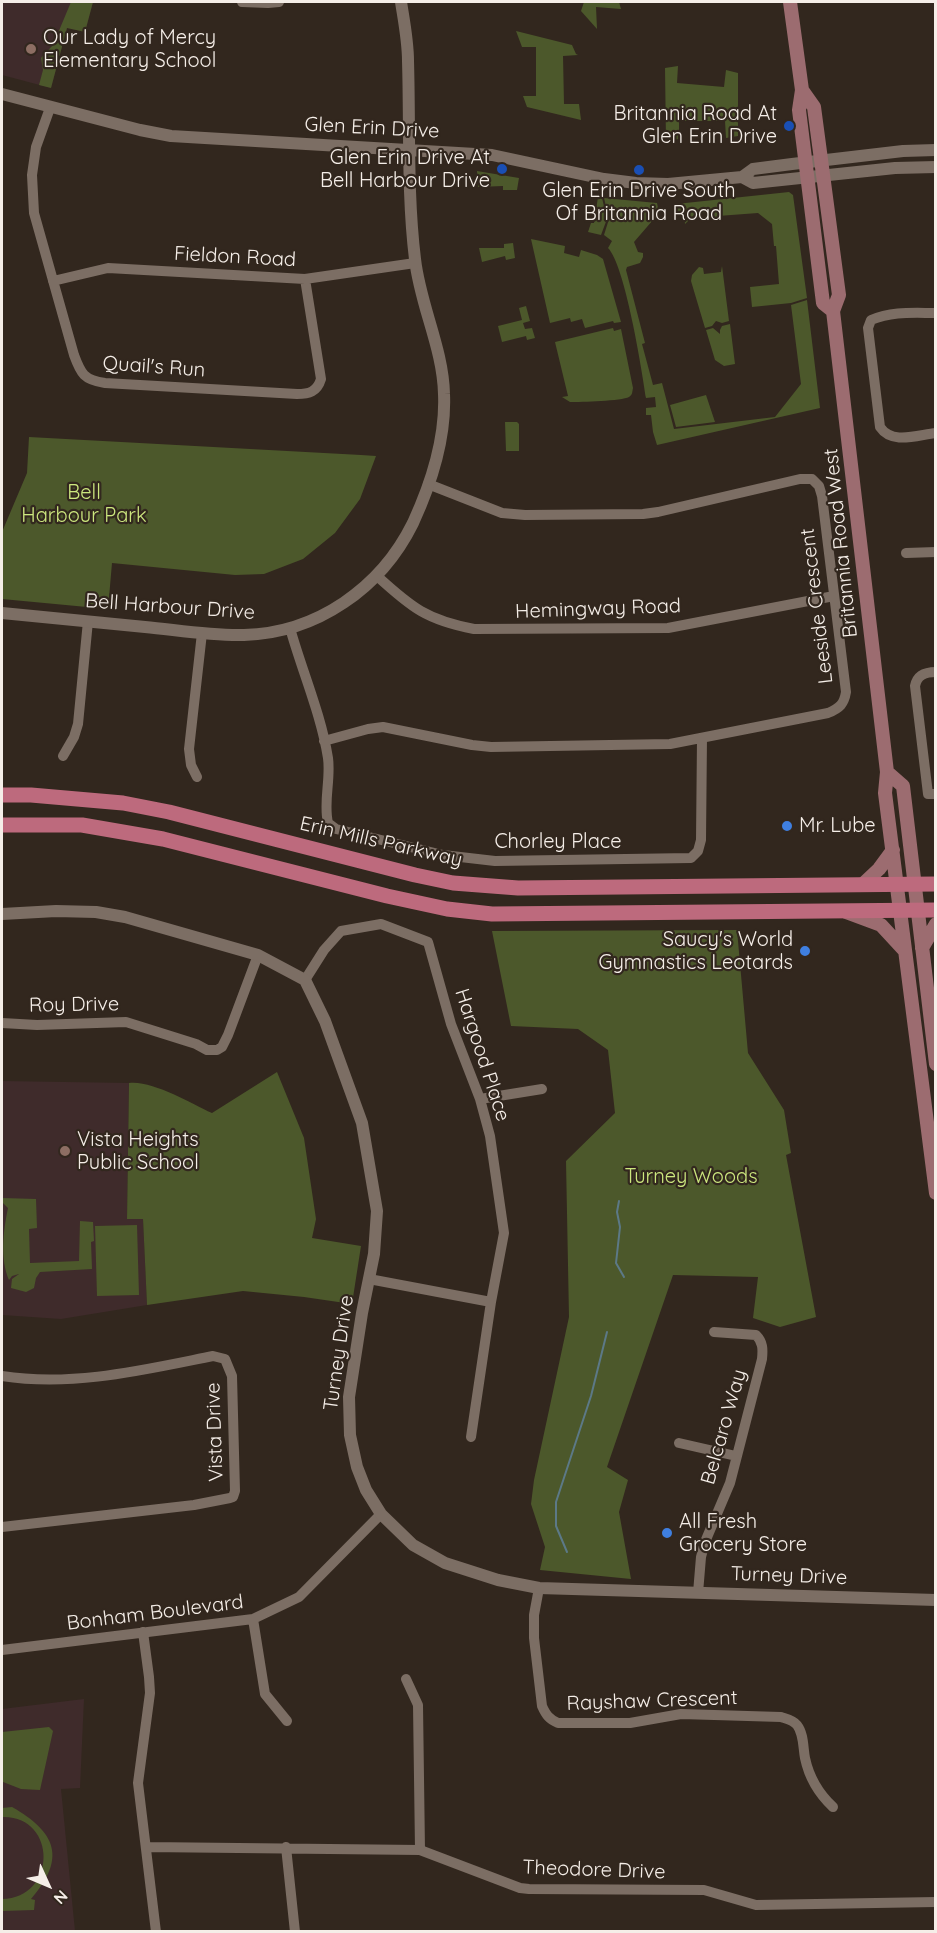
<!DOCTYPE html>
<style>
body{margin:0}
#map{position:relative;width:937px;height:1933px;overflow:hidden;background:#32271e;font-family:Quicksand,sans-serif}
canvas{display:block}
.frame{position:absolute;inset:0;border:3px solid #f5eee8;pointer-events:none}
.north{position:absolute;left:18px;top:1855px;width:60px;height:60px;-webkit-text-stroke:4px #32271e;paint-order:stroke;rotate:134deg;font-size:16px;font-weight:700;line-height:24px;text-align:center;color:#f5eee8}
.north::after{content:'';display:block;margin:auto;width:21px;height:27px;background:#f5eee8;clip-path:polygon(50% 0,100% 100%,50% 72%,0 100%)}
</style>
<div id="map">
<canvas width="937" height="1933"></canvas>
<div class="frame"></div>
<div class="north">N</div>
</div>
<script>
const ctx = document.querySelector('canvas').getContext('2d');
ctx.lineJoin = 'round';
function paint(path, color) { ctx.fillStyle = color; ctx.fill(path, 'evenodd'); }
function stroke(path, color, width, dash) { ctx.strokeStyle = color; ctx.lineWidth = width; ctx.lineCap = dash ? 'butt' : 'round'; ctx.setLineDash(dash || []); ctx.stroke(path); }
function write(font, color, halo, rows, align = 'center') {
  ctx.font = font + ' Quicksand,sans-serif'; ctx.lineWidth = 4.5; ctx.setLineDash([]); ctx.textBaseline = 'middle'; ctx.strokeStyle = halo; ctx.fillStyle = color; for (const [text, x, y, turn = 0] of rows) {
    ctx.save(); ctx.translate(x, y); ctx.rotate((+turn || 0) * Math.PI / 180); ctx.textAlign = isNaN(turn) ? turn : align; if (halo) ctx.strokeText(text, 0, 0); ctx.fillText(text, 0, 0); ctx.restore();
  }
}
paint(new Path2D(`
 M2,2H93L85,32L67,28L51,88L2,75Z
 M2,1081L129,1083L127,1219H143L147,1305L61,1319L2,1315Z
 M84,1699L80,1788L61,1789L75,1931H2V1709Z`), '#3f2b2b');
paint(new Path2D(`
 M71,2H93L85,32L67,28L51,88L39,85L43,70L41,58L53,45Z
 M584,2H619L621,9L596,7L597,29L581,11Z
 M516,31L572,45L576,54L578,55L563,56L564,104H579L581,120L527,107L523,96H536V47H522Z
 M678,66L677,83L724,87L726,70L738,73V136L726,138L725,121H679V139L666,141L665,68Z
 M477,171L519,178L517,190H503V186L478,187Z
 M789,192L793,195L807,298L791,303L752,307L750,287L779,284L776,246H774L772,224L758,213L718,216V218H713L712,211L695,214L685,224L684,215H677L676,204Z
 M598,197L602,198L607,219L601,235L588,232L591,223H594Z
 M604,198L657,203L659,213L634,242L638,252L643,253V257L640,263L627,267L626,270L645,343L642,344L653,385L662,383L674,429L775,417L801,384L791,305L807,300L820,408L657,445L653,432L651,415H646V408L656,407L655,397L646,398C642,370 625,265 608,248L612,241L604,235L609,219Z
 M531,239L565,246L564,253L579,257L581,250L597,255L603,259L621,322L614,323L613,321L585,328L582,319L571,322L570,318L550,323Z
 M513,243L515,258L506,260L505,256L482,262L479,248H504V244Z
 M722,266L729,321L722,323L716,321L712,326L705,328L691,281L692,275L699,267L703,268L704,274L721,272Z
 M526,306L530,321L523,323L525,329L532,328L535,338L527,340L526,336L502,342L498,326L522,320L519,308Z
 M730,324L735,364L724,366L715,360L706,330L713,328L720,334V330L722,326Z
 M613,328L614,331L621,329L633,388C632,392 633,394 629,397C622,401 581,402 570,402L562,397L568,396L555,342Z
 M706,395L715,422L676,427L670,405Z
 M505,422H517L519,424V451H506Z
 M29,437L361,455L376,456L360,499L335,533L303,559L264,574L235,575L112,563L108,609L2,599V532L27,473Z
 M737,930L748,1053L784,1110L791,1153L786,1155L816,1317L780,1327L753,1318L758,1277L673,1275L607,1467L628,1480L619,1512L631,1579L540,1570L545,1547L531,1504L534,1480L569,1317L566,1161L615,1113L608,1050L578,1029L511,1026L492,931Z
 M277,1072L304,1138L316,1219L312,1238L361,1246L352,1304L304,1297L243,1291L147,1305L143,1219H127L129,1083C152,1080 190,1103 212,1113Z
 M2,1198L36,1199L37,1228L29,1229L30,1263L79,1261L80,1221L93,1222L94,1241L91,1242L92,1269L40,1272L36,1278L34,1288L26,1292L11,1288L12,1279L19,1274L12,1276L9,1280C0,1259 3,1232 8,1208L2,1202Z
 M137,1225L139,1295L97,1296L95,1226Z
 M49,1727L53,1731L40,1790L21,1789L3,1782L2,1781V1732Z
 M12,1807C56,1832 67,1858 31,1899L35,1900L34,1910L2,1911V1899C58,1898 57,1815 2,1817V1808Z`), '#4c582b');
stroke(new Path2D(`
 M619,1201L617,1212L620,1227L616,1263L624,1277
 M567,1552L556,1526V1502L591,1396L607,1332`), '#5c7987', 2);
stroke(new Path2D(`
 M242,2L268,3L279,2
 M50,108L36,147L32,175L34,213L74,355C81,374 84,380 105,383L297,394C309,394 317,392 321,379L305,279
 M53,281L108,268L305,279L415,263
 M936,313C913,313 892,311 871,320L868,328L880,427C892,445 917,435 936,433
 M906,553L936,552
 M377,576C412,608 427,620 474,629L668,628L834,596
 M290,628C302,671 321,714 328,758C331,780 323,802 328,823L336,829L443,855L495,861L691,858L698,851L701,840L702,738
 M936,672C925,672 917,675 915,686L928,794H936
 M324,741L368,729L383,727L472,745L491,747L670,744L828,713C840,708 844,704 846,692L822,496L819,486L812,479H800L658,512L643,514L525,515L502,513L428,484
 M63,756L74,737L78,724L88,621
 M197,777L191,765L189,749L202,633
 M305,980L324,950L341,931L381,924L428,942L451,1024L480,1099L490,1136L504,1233L491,1302L471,1437
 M2,1023L37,1025L126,1022L196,1044L207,1050H217L222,1047L228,1035L258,955
 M480,1099L542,1089
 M369,1279L491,1302
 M2,1376C73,1387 143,1370 213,1356L225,1359L232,1376L235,1491L233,1497L230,1498L194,1505L2,1527
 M679,1443L736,1456
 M539,1588L534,1615V1638L542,1706C546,1715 549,1719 558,1723H630L681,1714L781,1717C787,1719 793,1720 797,1725C804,1734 803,1748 805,1758C809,1777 818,1793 833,1807
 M698,1593L701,1557L705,1542L730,1483L762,1359C763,1349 763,1342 756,1335L714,1332
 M253,1619L265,1694L287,1721
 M143,1632L149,1677L150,1693L138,1783L156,1932
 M2,1650L253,1619L299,1597L381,1514
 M406,1679L418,1705L420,1850
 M147,1847L420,1850L520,1888L529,1889L704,1890L756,1905L936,1902
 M286,1847L295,1932`), '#7c6e64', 10);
stroke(new Path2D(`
 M2,94L140,130L171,136L492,155L604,179L636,183L668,184L742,177L753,169L792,164L903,151L936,150
 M742,177L753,183L895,168L936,167
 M2,613C49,618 97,622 145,627C177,630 211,636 244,635C317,633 381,588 413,523C431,484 446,438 444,394C443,348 420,305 415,259C407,193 410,127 408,61C408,41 404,21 401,2
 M2,914L56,911L96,912L125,917L258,955L305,980L325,1021L362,1123L377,1211L374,1254L362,1313L349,1397L350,1435L357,1467L366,1490L381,1514L413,1545L445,1563L498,1580L539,1588L936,1600`), '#7c6e64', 12);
stroke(new Path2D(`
 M790,2L802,90L799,110L823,303L833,311
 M802,90L814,107L839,295L833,311L887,772L885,793L936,1193
 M887,772L903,786L936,1064
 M862,885L879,869L893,850
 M846,912L881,925L905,951
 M922,948L936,924`), '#9c6c70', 14);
stroke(new Path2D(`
 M2,795H31L123,803L169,812L415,875L453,883L518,888L936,884
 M2,825H82L163,839L387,896L447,909L492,914L936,910`), '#bd6a7d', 15);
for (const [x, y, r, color] of [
 [31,49,6,"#8d6e63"],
 [789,126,6,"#1a4fb4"],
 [502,169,6,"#1a4fb4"],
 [639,170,6,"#1a4fb4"],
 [787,826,6,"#3f7fe0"],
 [805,951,6,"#3f7fe0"],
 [65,1151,6,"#8d6e63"],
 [667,1533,6,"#3f7fe0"]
]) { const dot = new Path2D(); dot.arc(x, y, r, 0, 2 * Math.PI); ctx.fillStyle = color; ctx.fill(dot); stroke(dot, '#32271e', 2); }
write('20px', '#f5eee8', '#32271e', [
 ["Our Lady of Mercy",43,38],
 ["Elementary School",43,61],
 ["Britannia Road At",777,114,"right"],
 ["Glen Erin Drive",777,137,"right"],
 ["Glen Erin Drive At",490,158,"right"],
 ["Bell Harbour Drive",490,181,"right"],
 ["Glen Erin Drive South",639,191,"center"],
 ["Of Britannia Road",639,214,"center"],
 ["Mr. Lube",799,826],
 ["Saucy's World",793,940,"right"],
 ["Gymnastics Leotards",793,963,"right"],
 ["Vista Heights",77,1140],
 ["Public School",77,1163],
 ["All Fresh",679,1522],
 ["Grocery Store",679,1545]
], 'left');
write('20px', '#f5eee8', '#32271e', [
 ["Glen Erin Drive",372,128,3],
 ["Fieldon Road",235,257,3],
 ["Quail's Run",154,367,4],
 ["Britannia Road West",841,543,-96],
 ["Leeside Crescent",817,606,-97],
 ["Bell Harbour Drive",170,607,4],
 ["Hemingway Road",598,609,-2],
 ["Erin Mills Parkway",381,842,13],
 ["Chorley Place",558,842],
 ["Roy Drive",74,1005,-1],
 ["Hargood Place",482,1055,72],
 ["Turney Drive",339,1353,-82],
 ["Belcaro Way",724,1427,-74],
 ["Vista Drive",215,1432,-92],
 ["Turney Drive",789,1576,2],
 ["Bonham Boulevard",155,1613,-7],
 ["Rayshaw Crescent",652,1701,-2],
 ["Theodore Drive",594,1870,2]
]);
write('20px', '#cce77e', '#32271e', [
 ["Bell",84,493],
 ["Harbour Park",84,516],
 ["Turney Woods",691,1177]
]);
</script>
